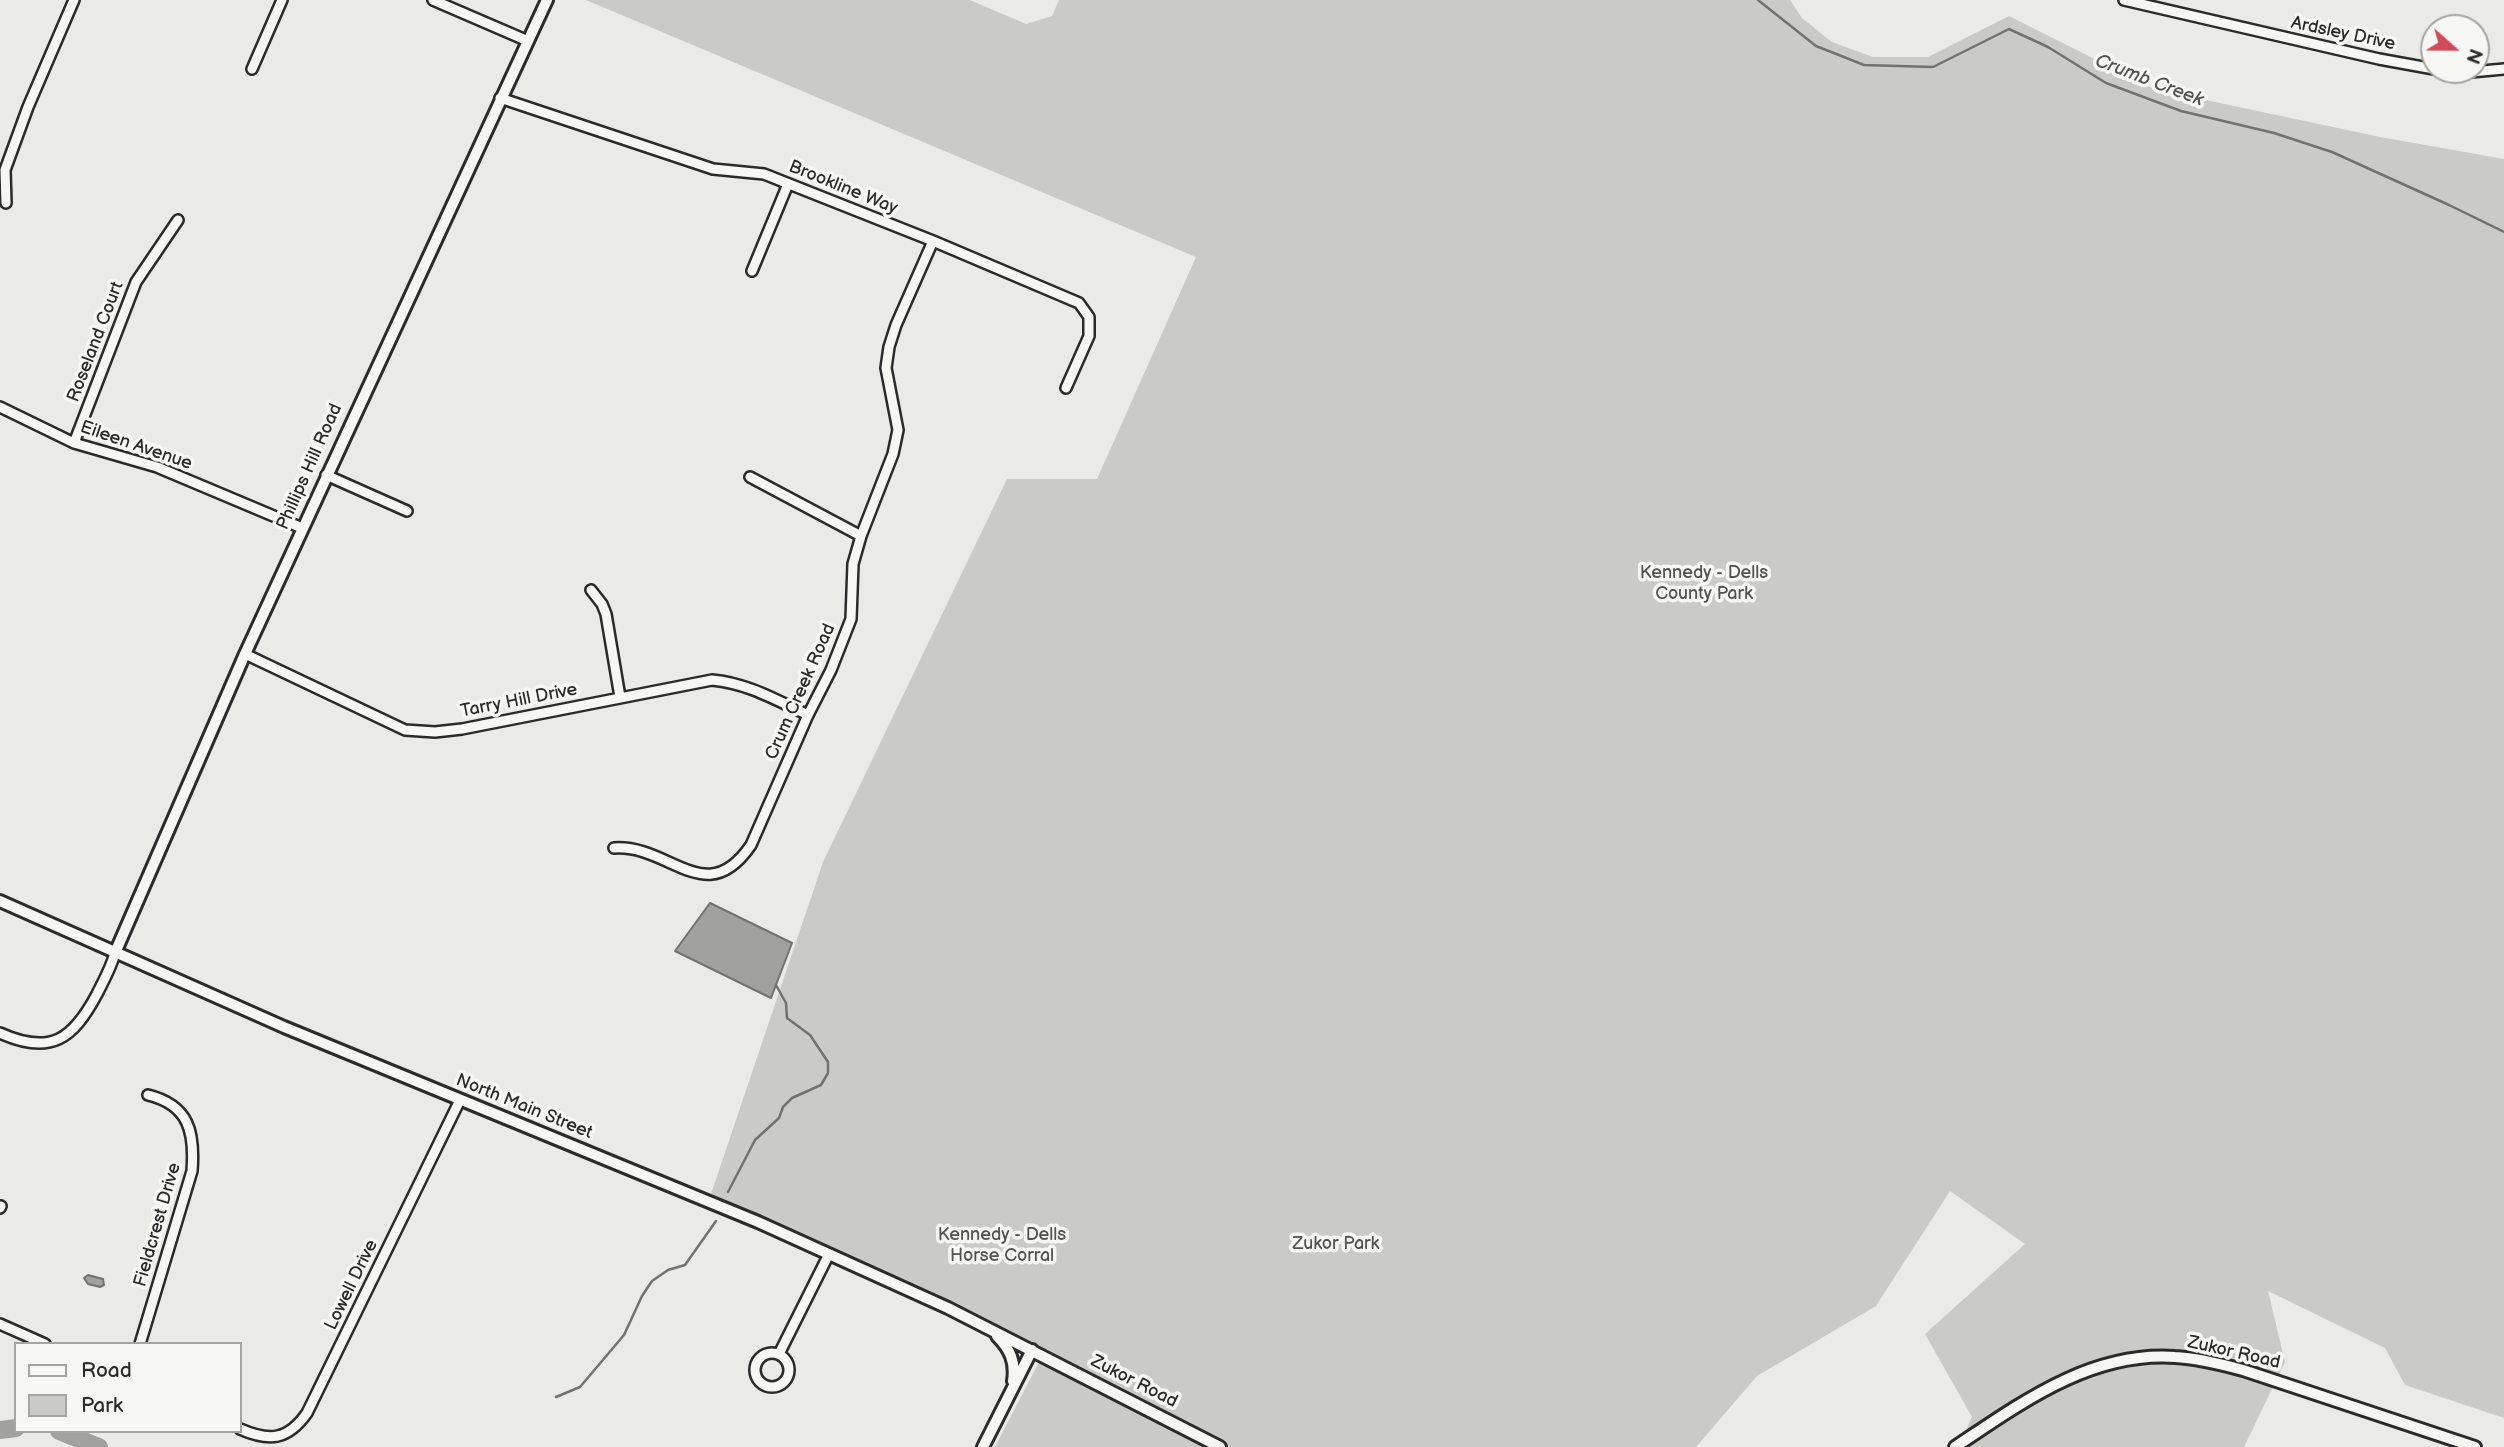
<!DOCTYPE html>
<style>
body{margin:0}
#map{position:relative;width:2504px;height:1447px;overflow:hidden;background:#eaeae6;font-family:"Balsamiq Sans",sans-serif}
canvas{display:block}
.legend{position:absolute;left:14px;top:1342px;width:228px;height:91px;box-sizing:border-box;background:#f6f6f2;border:2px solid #a5a5a2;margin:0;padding:9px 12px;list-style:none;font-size:21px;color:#2b2b2b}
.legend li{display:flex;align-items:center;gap:14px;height:35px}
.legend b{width:35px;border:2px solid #a5a5a2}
.north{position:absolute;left:2420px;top:14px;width:70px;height:70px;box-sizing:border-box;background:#f6f6f2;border:2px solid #a5a5a2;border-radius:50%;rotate:111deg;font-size:19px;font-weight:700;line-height:28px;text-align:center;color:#2b2b2b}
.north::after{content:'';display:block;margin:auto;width:24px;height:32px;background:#d1495b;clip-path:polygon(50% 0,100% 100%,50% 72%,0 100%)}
</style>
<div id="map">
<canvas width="2504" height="1447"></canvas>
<ul class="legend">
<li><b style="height:9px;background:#f6f6f2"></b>Road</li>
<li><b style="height:19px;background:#cacac7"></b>Park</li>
</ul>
<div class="north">N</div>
</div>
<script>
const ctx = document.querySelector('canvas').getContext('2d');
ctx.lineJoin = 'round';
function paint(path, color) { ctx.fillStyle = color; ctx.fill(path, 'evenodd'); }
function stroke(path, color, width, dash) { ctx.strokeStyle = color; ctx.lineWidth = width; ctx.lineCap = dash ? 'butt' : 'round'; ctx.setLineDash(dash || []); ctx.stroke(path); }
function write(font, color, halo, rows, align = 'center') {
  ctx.font = font + ' "Balsamiq Sans",sans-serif'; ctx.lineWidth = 7; ctx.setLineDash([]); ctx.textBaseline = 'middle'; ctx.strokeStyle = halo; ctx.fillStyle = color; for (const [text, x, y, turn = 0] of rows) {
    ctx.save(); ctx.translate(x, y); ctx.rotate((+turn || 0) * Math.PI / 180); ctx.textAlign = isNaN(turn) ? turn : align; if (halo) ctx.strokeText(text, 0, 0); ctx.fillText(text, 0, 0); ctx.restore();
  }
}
paint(new Path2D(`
 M586,0H970L1026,24L1052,16L1059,0H1790L1802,18L1832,42L1873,57H1928L2009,16L2154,89L2380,137L2504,159V1418L2405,1385L2385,1348L2268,1291L2285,1362L2244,1447H1958L1972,1417L1925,1334L2025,1244L1950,1191L1876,1306L1757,1376L1696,1447H1229L1053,1358L711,1194L823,862L1007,479H1097L1196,257Z
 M1040,1360L1215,1447H995Z`), '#cacac7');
const water = new Path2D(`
 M710,903L792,943L771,998L675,951Z
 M88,1275L103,1279L104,1285L100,1287L88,1284L84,1278Z`);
paint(water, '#a1a19e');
stroke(water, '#727270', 2);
stroke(new Path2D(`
 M1758,0L1816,46L1864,65L1933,67L2009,29L2048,47L2106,83L2181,111L2274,133L2332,152L2449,205L2504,232
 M728,1192L755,1140L779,1118L783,1107L792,1098L821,1085L828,1073V1062L810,1035L787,1018L786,1003L776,985
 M556,1397L580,1387L624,1335L642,1296L652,1281L668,1270L685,1265L716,1221`), '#727270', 2.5);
stroke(new Path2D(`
 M0,1430L16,1428
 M59,1431L99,1447`), '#a1a19e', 18);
const minor = new Path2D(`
 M433,0L528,41
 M2124,0L2379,59L2434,69
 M252,69L282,0
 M2452,70L2471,72L2504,69
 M500,98L713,169L764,174L933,241L1079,303L1089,317V336L1066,388
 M6,203L5,170L28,107L74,0
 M752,271L788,184
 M0,407L74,443L157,467L302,528
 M74,443L136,282L178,220
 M326,475L407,511
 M750,477L861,536
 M591,590L602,604L606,614L620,697
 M245,654L405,730L435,732L462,729L712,680C747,683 776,700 808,715
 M614,848C670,844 706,911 751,845L808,715L831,670L851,619L853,564L861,536L893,454L898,430L886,368L889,347L896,325L933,241
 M0,1033C51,1056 73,1039 97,994C104,980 111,968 115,953
 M0,1208L1,1206
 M0,1324L45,1344
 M140,1344L192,1171C195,1132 189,1105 148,1095
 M755 1370a17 17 0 1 1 34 0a17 17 0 1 1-34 0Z
 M779,1354L829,1254
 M240,1429C270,1442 288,1440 307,1413L460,1100`);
const tertiary = new Path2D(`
 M0,901L284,1027L758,1222L948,1308L1220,1447
 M115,953L245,654L547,0
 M997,1336C1010,1349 1016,1362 1013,1381
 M983,1447L1032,1350
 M1955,1447C2021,1403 2091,1351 2175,1357C2198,1358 2221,1364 2243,1370L2475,1447`);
stroke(minor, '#2b2b2b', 14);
stroke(tertiary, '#2b2b2b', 16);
stroke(minor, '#f6f6f2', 9);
stroke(tertiary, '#f6f6f2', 10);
write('18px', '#2b2b2b', '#f6f6f2', [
 ["Ardsley Drive",2343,34,12],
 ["Brookline Way",843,188,22],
 ["Roseland Court",96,342,-69],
 ["Eileen Avenue",136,446,19],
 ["Phillips Hill Road",310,467,-66],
 ["Crum Creek Road",801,692,-66],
 ["Tarry Hill Drive",519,701,-11],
 ["North Main Street",524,1107,22],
 ["Fieldcrest Drive",158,1225,-74],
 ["Lowell Drive",352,1285,-64],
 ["Zukor Road",2234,1353,13],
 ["Zukor Road",1134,1382,27]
]);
write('18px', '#535352', '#f6f6f2', [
 ["Kennedy - Dells",1704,573],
 ["County Park",1704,594],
 ["Kennedy - Dells",1002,1235],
 ["Horse Corral",1002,1256],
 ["Zukor Park",1336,1244]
]);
write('italic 19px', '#545453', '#f6f6f2', [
 ["Crumb Creek",2149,81,21]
]);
</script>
